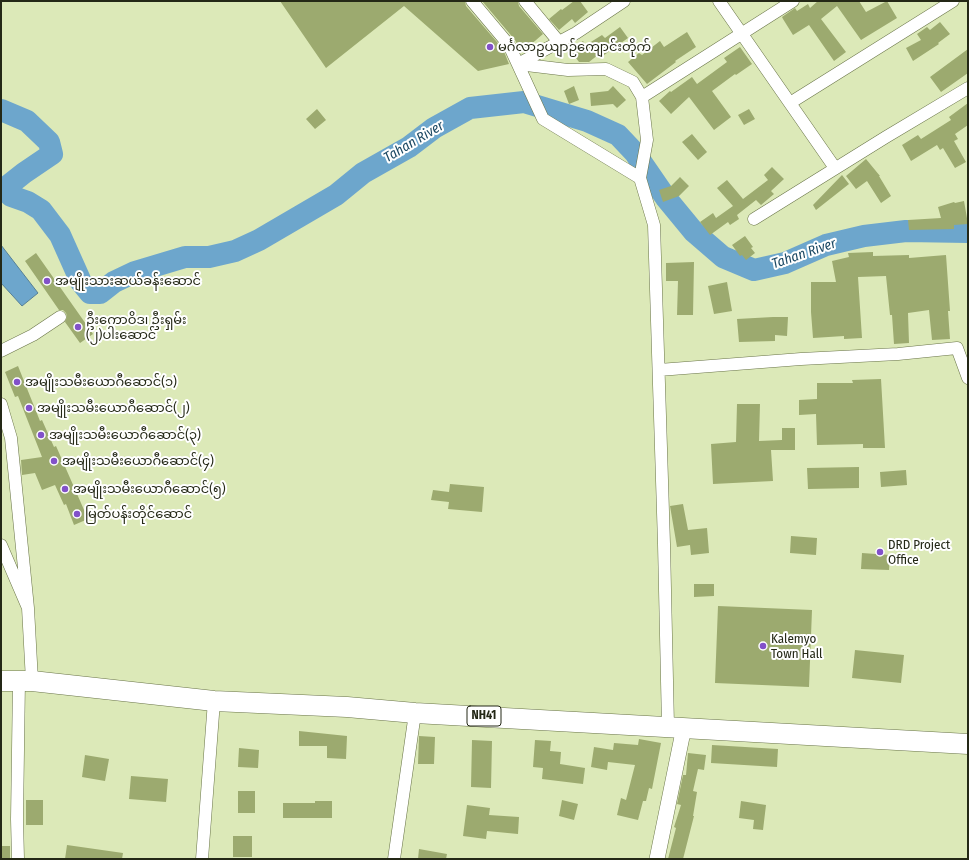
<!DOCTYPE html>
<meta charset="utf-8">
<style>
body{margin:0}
#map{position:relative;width:969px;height:860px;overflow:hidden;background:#dce9b8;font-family:"Fira Sans Condensed",sans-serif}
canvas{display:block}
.frame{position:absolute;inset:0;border:2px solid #242816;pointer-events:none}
</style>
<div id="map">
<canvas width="969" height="860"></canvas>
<div class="frame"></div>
</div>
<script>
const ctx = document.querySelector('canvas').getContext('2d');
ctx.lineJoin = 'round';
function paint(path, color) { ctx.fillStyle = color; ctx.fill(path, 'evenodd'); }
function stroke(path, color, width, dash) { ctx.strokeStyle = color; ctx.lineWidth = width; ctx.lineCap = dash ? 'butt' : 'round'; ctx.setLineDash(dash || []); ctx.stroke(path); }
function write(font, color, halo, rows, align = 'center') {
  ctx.font = font + ' "Fira Sans Condensed","Noto Sans Myanmar",sans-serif'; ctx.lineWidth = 4; ctx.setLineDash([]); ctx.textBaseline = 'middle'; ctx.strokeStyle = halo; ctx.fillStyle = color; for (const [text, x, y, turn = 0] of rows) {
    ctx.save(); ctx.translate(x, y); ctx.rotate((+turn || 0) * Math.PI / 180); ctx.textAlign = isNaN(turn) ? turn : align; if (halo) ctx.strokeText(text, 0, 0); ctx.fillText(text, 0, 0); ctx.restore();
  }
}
const water = new Path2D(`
 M1,245L38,293L22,306L1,283Z`);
paint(water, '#6da6cc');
stroke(water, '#578095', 1);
stroke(new Path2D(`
 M1,110L27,121L49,142L52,154L24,173L4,189L11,196L28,202L41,210L60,235L81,282L90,293H100L114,282L135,272L185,257H209L235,251L259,240L336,195L363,173L409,147L434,128L470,108L524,102L587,121L618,135L635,153L666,198L694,232L723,257L754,270L785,263L826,245L864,236L906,231L968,232`), '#6da6cc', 22);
paint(new Path2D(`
 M280,1H465L466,6L503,49L509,64L478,71L404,6L326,68Z
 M482,1H518L519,6L543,34L521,53L515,40Z
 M574,1H580L588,12L575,23L572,19L559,30L549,19L561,9L562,10Z
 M818,1H859L866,12L887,1L897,18L861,40L837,6L821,19L846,52L834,61L809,25L793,35L783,19L782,17L795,8L797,11L808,4L810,8Z
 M940,22L950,34L938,43L939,44L913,61L906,48L921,40L917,34L927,27L930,30Z
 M620,27L628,38L600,58L598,55L589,62H579L570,50L583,41L586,45L602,35L605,38Z
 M687,32L696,47L675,61L676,62L647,84L628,62L639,53L642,55L660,41L664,47Z
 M740,47L752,64L736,75L735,74L712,91L731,117L714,130L689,97L671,114L659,101L670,91L671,92L692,77L697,84L727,62L724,58Z
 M968,49V73L941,92L930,77Z
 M574,86L579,100L569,104L564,91Z
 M613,86L626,100L617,108L613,104L591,106L590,93L608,91Z
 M968,103V125L955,134L958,139L954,141L966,162L955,168L943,148L940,150L937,145L911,161L902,145L918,135L921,139L951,120L949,117Z
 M317,109L326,120L315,129L306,119Z
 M749,109L755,119L744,125L738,115Z
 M692,134L707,152L698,160L682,142Z
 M866,159L880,176H879L891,196L881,203L867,181L856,189L846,176Z
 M772,167L784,179L771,191L774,194L761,205L756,200L737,215L739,219L730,225L728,222L710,235L700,222L713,213L716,218L733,206L717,188L727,180L743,199L768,180L764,175Z
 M842,175L849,184L816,210L813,205Z
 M680,177L689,186L679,196L663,202L659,190L671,186Z
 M964,201L968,224L954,225V229L909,230L908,220L941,218L938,207L954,202L955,203Z
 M745,236L753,247L751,248L755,253L746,260L742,255L740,256L732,245Z
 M873,252V256L909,255V258L946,255L950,311H948L950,339L932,340L929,310L908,313L909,343L894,344L892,315H890L886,276L858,277L862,338L844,339V336L813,338L811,312V282H836L832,261L849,257L848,253Z
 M36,253L93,334L80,343L65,322L67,317L66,313L63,310H59L25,261Z
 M694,262L693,315H677L678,281H666V263Z
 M727,282L732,311L714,314L708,286Z
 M773,317H788L787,336L775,335V341L739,342L737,319Z
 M18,366L40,421L42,420L54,447L56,446L88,519L74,525L66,504L64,505L55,485L42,490L35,473L22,475L21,460L42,457L18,396L15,397L5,372Z
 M881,379L885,448H863V444L817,445L816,414L799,415V400L817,399V383H853L852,380Z
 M737,404H760L759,441L782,440V428H795V450H771L773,481L713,484L711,444L736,442Z
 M859,467V488L808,489L807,468Z
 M906,470L907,485L881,487L880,472Z
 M450,484L484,487L482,512L448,509L449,502L431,500L433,490L449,492Z
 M683,504L688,530L707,528L709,553L691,555L690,545L677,547L670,506Z
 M791,536L817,538L816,555L790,553Z
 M862,553L890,555L889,570L861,569Z
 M694,584H714V596L694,597Z
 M718,606L812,610L809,687L715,683Z
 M855,650L904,655L901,683L852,678Z
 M299,731L347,736L346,759L327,758V746H299Z
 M419,736L435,737L434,764H418Z
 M639,739L661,743L652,789L649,788L646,801H643L638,820L617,815L621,798L626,800L635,765L608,762L607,770L591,767L594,747L613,750L614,743L638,745Z
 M472,740L492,741L491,788L471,787Z
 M535,740L551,741L550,751L561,752L560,764L585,768L583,784L542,779L543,768L533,767Z
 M712,745L778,749L777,767L711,763Z
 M239,748L259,750L258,768L238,767Z
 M688,753L706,755L704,770L698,769L693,791L697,792L693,816H694L683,859H668L676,828L674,827L681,805L677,804L683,775H686Z
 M85,755L109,759L105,781L82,777Z
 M131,776L168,779L166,802L129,799Z
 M238,791H255V813H238Z
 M26,800H43V825H26Z
 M562,800L578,804L574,820L559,816Z
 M315,801H332V818H283V803H315Z
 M741,801L766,805L763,830L753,829L754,820L739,818Z
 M467,805L490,808L489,815L519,817L518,834L487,831L486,839L463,836Z
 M233,836H252V857H233Z
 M67,845L123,853L122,859H65Z
 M1,846H10V859H1Z
 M419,849L447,854L446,859H418Z`), '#9caa6f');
const minor = new Path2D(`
 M472,1L509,45L543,119L640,178L654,225L664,544L668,726
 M525,1L559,42
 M719,1L835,168
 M518,64L568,70L606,69L633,82L642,97L647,140L640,178
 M518,64L576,33L624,1
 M642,97L793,1
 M790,103L953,1
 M754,219L886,137L968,88
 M1,351L33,335L60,317
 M659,370L801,359L898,354L957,348L968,378
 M1,404L11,438L28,608
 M1,545L28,608L32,681
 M18,859L17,819L19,681
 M202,859L214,701
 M394,859L415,713`);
const tertiary = new Path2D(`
 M657,859L684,727`);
const trunk = new Path2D(`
 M1,681H32L214,701L347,707L415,713L968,744`);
stroke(minor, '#697448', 13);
stroke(tertiary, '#697448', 16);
stroke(trunk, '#697448', 21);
stroke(minor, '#fff', 12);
stroke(tertiary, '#fff', 15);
stroke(trunk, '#fff', 20);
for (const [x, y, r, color] of [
 [490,47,4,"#8251c9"],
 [47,281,4,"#8251c9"],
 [78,327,4,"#8251c9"],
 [17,382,4,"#8251c9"],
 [29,408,4,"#8251c9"],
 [41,435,4,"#8251c9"],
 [54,461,4,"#8251c9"],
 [65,489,4,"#8251c9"],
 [77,514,4,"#8251c9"],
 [880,552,4,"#8251c9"],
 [763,646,4,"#8251c9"]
]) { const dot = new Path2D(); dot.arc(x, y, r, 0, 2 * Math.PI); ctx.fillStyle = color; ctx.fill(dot); stroke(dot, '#fff', 1.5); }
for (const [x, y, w] of [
 [484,716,34]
]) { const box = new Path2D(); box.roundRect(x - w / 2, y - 10, w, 20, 3); ctx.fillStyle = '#fff'; ctx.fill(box); stroke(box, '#242816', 1); }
write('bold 12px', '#242816', null, [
 ["NH41",484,716]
]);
write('13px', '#242816', '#fff', [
 ["မင်္ဂလာဥယျာဉ်ကျောင်းတိုက်",498,47],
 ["အမျိုးသားဆယ်ခန်းဆောင်",55,281],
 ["ဦးကောဝိဒ၊ ဦးရှမ်း",86,320],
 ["(၂)ပါးဆောင်",86,335],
 ["အမျိုးသမီးယောဂီဆောင်(၁)",25,382],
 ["အမျိုးသမီးယောဂီဆောင်(၂)",37,408],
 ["အမျိုးသမီးယောဂီဆောင်(၃)",49,435],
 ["အမျိုးသမီးယောဂီဆောင်(၄)",62,461],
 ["အမျိုးသမီးယောဂီဆောင်(၅)",73,489],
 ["မြတ်ပန်းတိုင်ဆောင်",85,514],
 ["DRD Project",888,545],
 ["Office",888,560],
 ["Kalemyo",771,639],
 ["Town Hall",771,654]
], 'left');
write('italic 14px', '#1b4863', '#fff', [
 ["Tahan River",414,142,-31],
 ["Tahan River",804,254,-19]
]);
</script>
